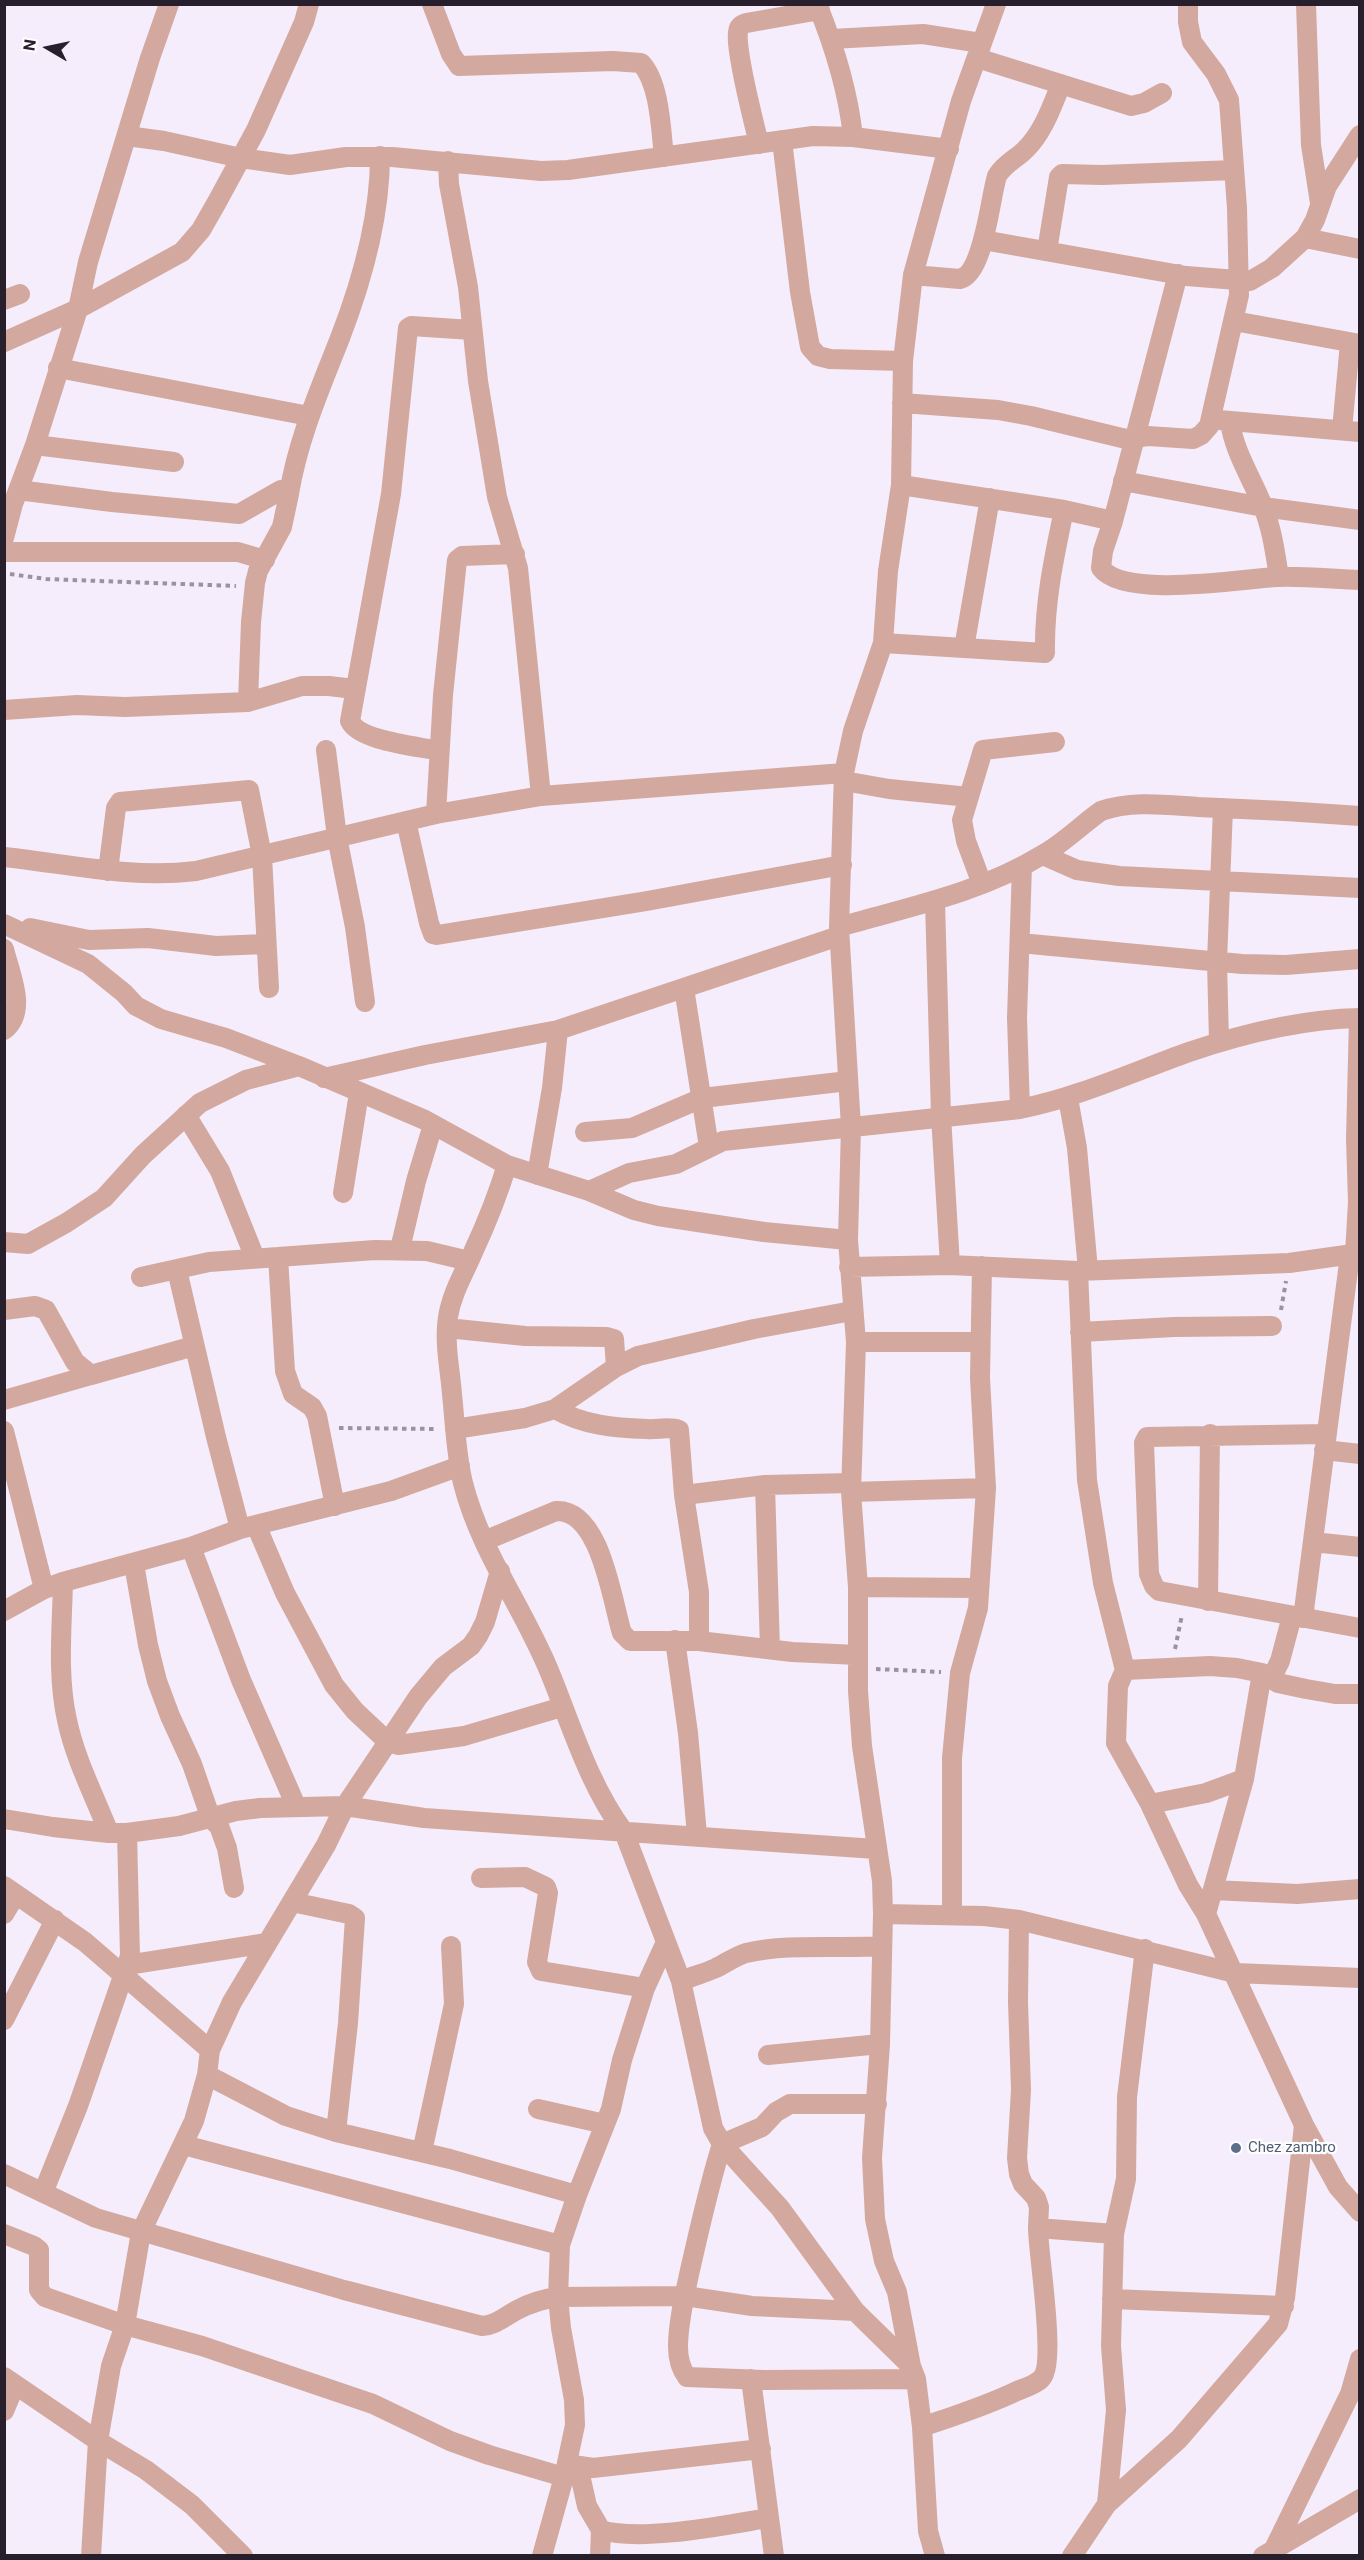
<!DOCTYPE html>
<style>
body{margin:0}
#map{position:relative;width:1364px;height:2560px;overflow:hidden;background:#f5edfb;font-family:Roboto,sans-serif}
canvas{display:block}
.frame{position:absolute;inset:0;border:6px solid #27202c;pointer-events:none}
.north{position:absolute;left:18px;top:18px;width:60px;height:60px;-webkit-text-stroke:4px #fefefe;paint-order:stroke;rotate:279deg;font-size:16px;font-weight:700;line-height:24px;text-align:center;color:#27202c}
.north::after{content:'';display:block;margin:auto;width:21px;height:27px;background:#27202c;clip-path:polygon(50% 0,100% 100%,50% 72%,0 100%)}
</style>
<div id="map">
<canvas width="1364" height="2560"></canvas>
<div class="frame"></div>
<div class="north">N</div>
</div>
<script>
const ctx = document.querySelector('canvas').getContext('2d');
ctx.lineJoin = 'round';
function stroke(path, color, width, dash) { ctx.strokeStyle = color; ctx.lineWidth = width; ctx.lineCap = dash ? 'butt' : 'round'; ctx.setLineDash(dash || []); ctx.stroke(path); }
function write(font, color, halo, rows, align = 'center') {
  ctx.font = font + ' Roboto,sans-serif'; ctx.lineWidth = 4.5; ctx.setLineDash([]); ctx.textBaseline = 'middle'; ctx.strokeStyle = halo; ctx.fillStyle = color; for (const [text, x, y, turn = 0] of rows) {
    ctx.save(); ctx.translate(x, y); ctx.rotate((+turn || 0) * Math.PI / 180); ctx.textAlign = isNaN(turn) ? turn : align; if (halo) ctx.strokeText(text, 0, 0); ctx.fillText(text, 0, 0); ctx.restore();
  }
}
stroke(new Path2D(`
 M10,574L46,579L236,586
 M1281,1310L1286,1281
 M339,1428L437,1429
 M1175,1649L1182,1615
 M876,1669L941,1672`), '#99929f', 4, [4.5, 4.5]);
stroke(new Path2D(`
 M432,4L451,54L459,66L613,61L641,63C660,83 661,131 664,157
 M817,4C835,48 848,90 853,137
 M1306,4L1311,145L1320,203
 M832,39L923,34L981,43
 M977,58L1131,106L1144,103L1162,93
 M127,136L164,141L241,158L290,165L346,157H392L541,171L568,170L813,136L853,137L949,149
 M782,140L800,292L810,347L818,356L830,359L903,361
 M759,144C755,127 732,39 739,28C742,23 747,23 752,22L820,10
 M448,161L449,184L468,287L478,381L497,497L518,568L541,796
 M1305,238L1360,249
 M983,240L1186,276L1250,281L1272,268L1305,238L1315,220L1327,186L1360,135
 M1047,251L1059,177L1062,174L1102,175L1234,170
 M913,275L960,279C984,273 990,198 997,176C1004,164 1016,159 1025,150C1043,133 1052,106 1061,84
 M4,300L20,294
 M1234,321L1360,344
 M4,342L78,309L182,252L201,230L217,202L256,130L304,22L309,4
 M58,368L309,416
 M902,403L998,410L1031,416L1126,439L1148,436L1193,439L1201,435L1209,426L1239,295L1237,208L1229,100L1216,74L1192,42L1188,22V4
 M1219,420L1360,432
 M1230,422C1234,451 1251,477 1262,504C1272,528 1275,552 1279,577
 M1342,430L1350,343
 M35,445L174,462
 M1123,481L1263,507L1360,520
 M901,485L1064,510L1113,521L1178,274
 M18,490L112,502L239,514L281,490L289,494C298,439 320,389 340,338C362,281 380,218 380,156
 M1113,521L1103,551L1101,568C1124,599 1241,579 1277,577C1304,576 1332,579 1360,580
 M4,538L13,504L35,445L78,309L88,262L150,58L169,4
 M4,552H238L265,560
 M883,643L1045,653C1044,604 1054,557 1064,510
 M964,648L990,498
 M248,702L251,622L255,583L258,571L282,527L289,494
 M4,710L77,705L125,707L248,702L302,686H329L354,689
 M326,750L337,837L355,927L365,1002
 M439,751C417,746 359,741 350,721L391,494L408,328L411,326L472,330
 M844,781L889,789L969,797
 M436,814L443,695L457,560L462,556L515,554
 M406,821L429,923L433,934L437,935L647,901L842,865
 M1043,855L1077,870L1119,876L1360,888
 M4,857C69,864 131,879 196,871L436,814L541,796L844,773
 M108,871L116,808L120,802L249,790L262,856L269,988
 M982,884L966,841L962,820L983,750L1055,742
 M935,901L941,1116L950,1265
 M4,924L88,964L124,993L136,1006L161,1019L226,1038L299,1066L425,1120L507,1165L589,1191L634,1210L658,1216L764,1232L848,1240
 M839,927C908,907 980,893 1042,855C1064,843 1081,825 1101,811C1131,800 1167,805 1198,807C1252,809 1306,812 1360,816
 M30,928L89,940L148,938L216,946L266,944
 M1020,943L1242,964L1286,965L1360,959
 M4,949C10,974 28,1011 4,1030
 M684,988L709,1147
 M1219,1042L1217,962L1223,808
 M324,1078L425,1055L558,1030L839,936
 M1068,1098L1077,1148L1088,1270
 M1020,1109L1017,1018L1022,866
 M186,1115L220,1171L255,1258
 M585,1132L632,1128L702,1098L848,1081
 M507,1165C498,1194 487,1222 474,1250C465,1272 452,1292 448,1317C444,1342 450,1369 452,1394C455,1423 456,1455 463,1483C480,1551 524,1609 550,1673C572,1727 589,1785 624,1832L681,1981L713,2128L722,2144L780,2208L855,2311L911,2366
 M537,1175L552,1088L558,1030
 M589,1191L629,1173L676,1164L723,1141L1020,1109C1079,1097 1133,1072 1189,1052C1242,1034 1303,1019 1360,1018
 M343,1193L359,1093
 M4,1242L28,1244L66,1223L104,1198L143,1155L200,1103L246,1080L299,1066
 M400,1249L416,1181L433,1125
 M1355,1253L1358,1202L1356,1139L1359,1018
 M278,1257L285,1371L293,1394L312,1407L317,1416L335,1506
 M849,1267L950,1265L1078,1271L1289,1263L1360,1253
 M177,1270L216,1437L240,1529
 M1078,1271L1087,1480L1103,1583L1125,1670L1118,1686L1116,1743L1150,1804L1188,1885L1206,1914L1304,2125L1338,2187L1360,2212
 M141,1277L209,1262L375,1250L427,1251L469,1261
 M4,1310L35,1306L46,1310L75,1362L91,1375L194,1346
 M447,1328L525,1336L607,1337L614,1339L616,1367
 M1080,1332L1174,1327L1272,1326
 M856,1342H980
 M4,1400L91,1375
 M555,1409C583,1425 614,1428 647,1429C657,1430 669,1426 679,1430L684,1495L699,1592V1641
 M455,1429L525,1418L555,1409L616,1367L638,1356L754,1329L852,1311
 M4,1431L44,1589
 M1326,1434L1147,1437L1144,1443L1149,1574L1154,1586L1159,1591L1360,1628
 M1324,1450L1360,1454
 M765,1485L770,1649
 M851,1492L986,1488
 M684,1495L765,1485L851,1483
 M256,1525L285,1593L334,1685L355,1711L388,1742L398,1745L464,1736L562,1707
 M484,1541L556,1511C601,1509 612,1602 622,1633L630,1641H699L792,1652L858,1655
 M1313,1542L1360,1547
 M191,1547L241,1680L296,1806
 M134,1564L148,1645L157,1681L170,1716L192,1764L211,1819L219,1826L227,1848L234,1888
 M63,1582C62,1628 57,1675 67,1720C75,1759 95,1797 109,1833
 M858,1587L979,1588
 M1208,1601L1210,1434
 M4,1611L44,1589L63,1582L191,1547L240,1529L391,1491L460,1466
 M1303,1618L1350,1255
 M675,1640L688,1733L697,1835
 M1125,1670L1210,1666L1237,1668L1262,1673L1278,1683L1306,1689L1335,1694H1360
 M1271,1679L1280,1661L1292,1616
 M1150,1804L1206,1793L1244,1779
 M4,1819L53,1827L109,1833H127L179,1826L236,1811L260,1808L345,1806L424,1818L876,1849
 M481,1878L525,1877L546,1887L548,1893L537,1962L541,1971L645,1988
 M4,1886L85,1942L210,2050
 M1213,1890L1297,1894L1360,1889
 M292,1902L349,1914L355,1918L348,2023L336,2132
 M4,1914L16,1894
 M883,1914L984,1916L1019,1920L1235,1973L1360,1978
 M952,1914V1758L960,1673L978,1608L986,1488L980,1378L982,1266
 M1206,1914L1244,1779L1262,1673
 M1019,1920L1018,2002L1021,2090L1017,2158L1019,2174L1023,2184L1036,2198L1039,2207L1038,2228
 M127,1965L267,1943
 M681,1981C693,1976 705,1973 716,1968C726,1963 736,1956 746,1953C788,1943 838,1949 882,1946
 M4,2020L55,1920
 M768,2055L880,2044
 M207,2075L286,2116L336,2132L450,2159L577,2195
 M877,2104H790L776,2112L762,2127L722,2144C709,2185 700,2227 690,2270C685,2294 678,2322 678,2347C678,2358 681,2369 687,2377L764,2380L916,2379
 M538,2109L605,2124
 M184,2145L560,2245
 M422,2152L454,2004L451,1946
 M4,2174L96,2218L344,2290L482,2326C496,2325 504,2317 517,2310C530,2303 543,2299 558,2297L685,2296L752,2306L855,2311
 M43,2193L78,2106L130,1956L127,1833
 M4,2234L34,2246L39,2250V2290L45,2297L125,2325L202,2346L373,2404L450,2441L489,2455L564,2477
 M1112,2299L1284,2306
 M4,2377L98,2441L146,2470L192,2505L243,2556
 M751,2379L774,2556
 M4,2411L15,2385
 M922,2427C954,2416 986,2406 1017,2391C1024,2388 1035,2385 1041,2379C1057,2364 1038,2254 1038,2228L1114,2234
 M567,2464L593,2468L761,2449
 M578,2466L587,2506L601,2530
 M1107,2504L1116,2410L1111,2346L1114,2234L1126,2179L1127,2097L1145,1949
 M1275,2547L1350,2394L1360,2359
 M91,2556L98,2441L111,2366L125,2325L141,2232L194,2121L207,2075L210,2050L232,2002L326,1845L345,1806L418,1697L443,1667L471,1646L478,1636L485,1622L500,1571
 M542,2556L564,2477L575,2425L574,2400L561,2328L558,2297L560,2245L577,2195L611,2109L622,2060L645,1988L666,1942
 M600,2556L601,2530C642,2542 725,2525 768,2518
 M935,2556L928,2531L922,2427L916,2379L911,2366L897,2292L884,2261L875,2219L872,2158L880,2044L883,1914L882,1881L862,1746L858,1691V1587L851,1492L856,1342L848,1240L851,1127L839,927L844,773L853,731L883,643L888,571L901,485L903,361L913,275L961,101L996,4
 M1072,2556L1107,2504L1179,2439L1278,2324L1285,2298L1304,2125
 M1263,2556L1360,2499`), '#d3a89f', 20);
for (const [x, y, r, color] of [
 [1236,2148,6,"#5c6f8a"]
]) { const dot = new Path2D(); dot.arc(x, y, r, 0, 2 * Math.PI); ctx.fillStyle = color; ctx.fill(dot); stroke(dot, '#fefefe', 2); }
write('15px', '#4e5e75', '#fefefe', [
 ["Chez zambro",1248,2148]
], 'left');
</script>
